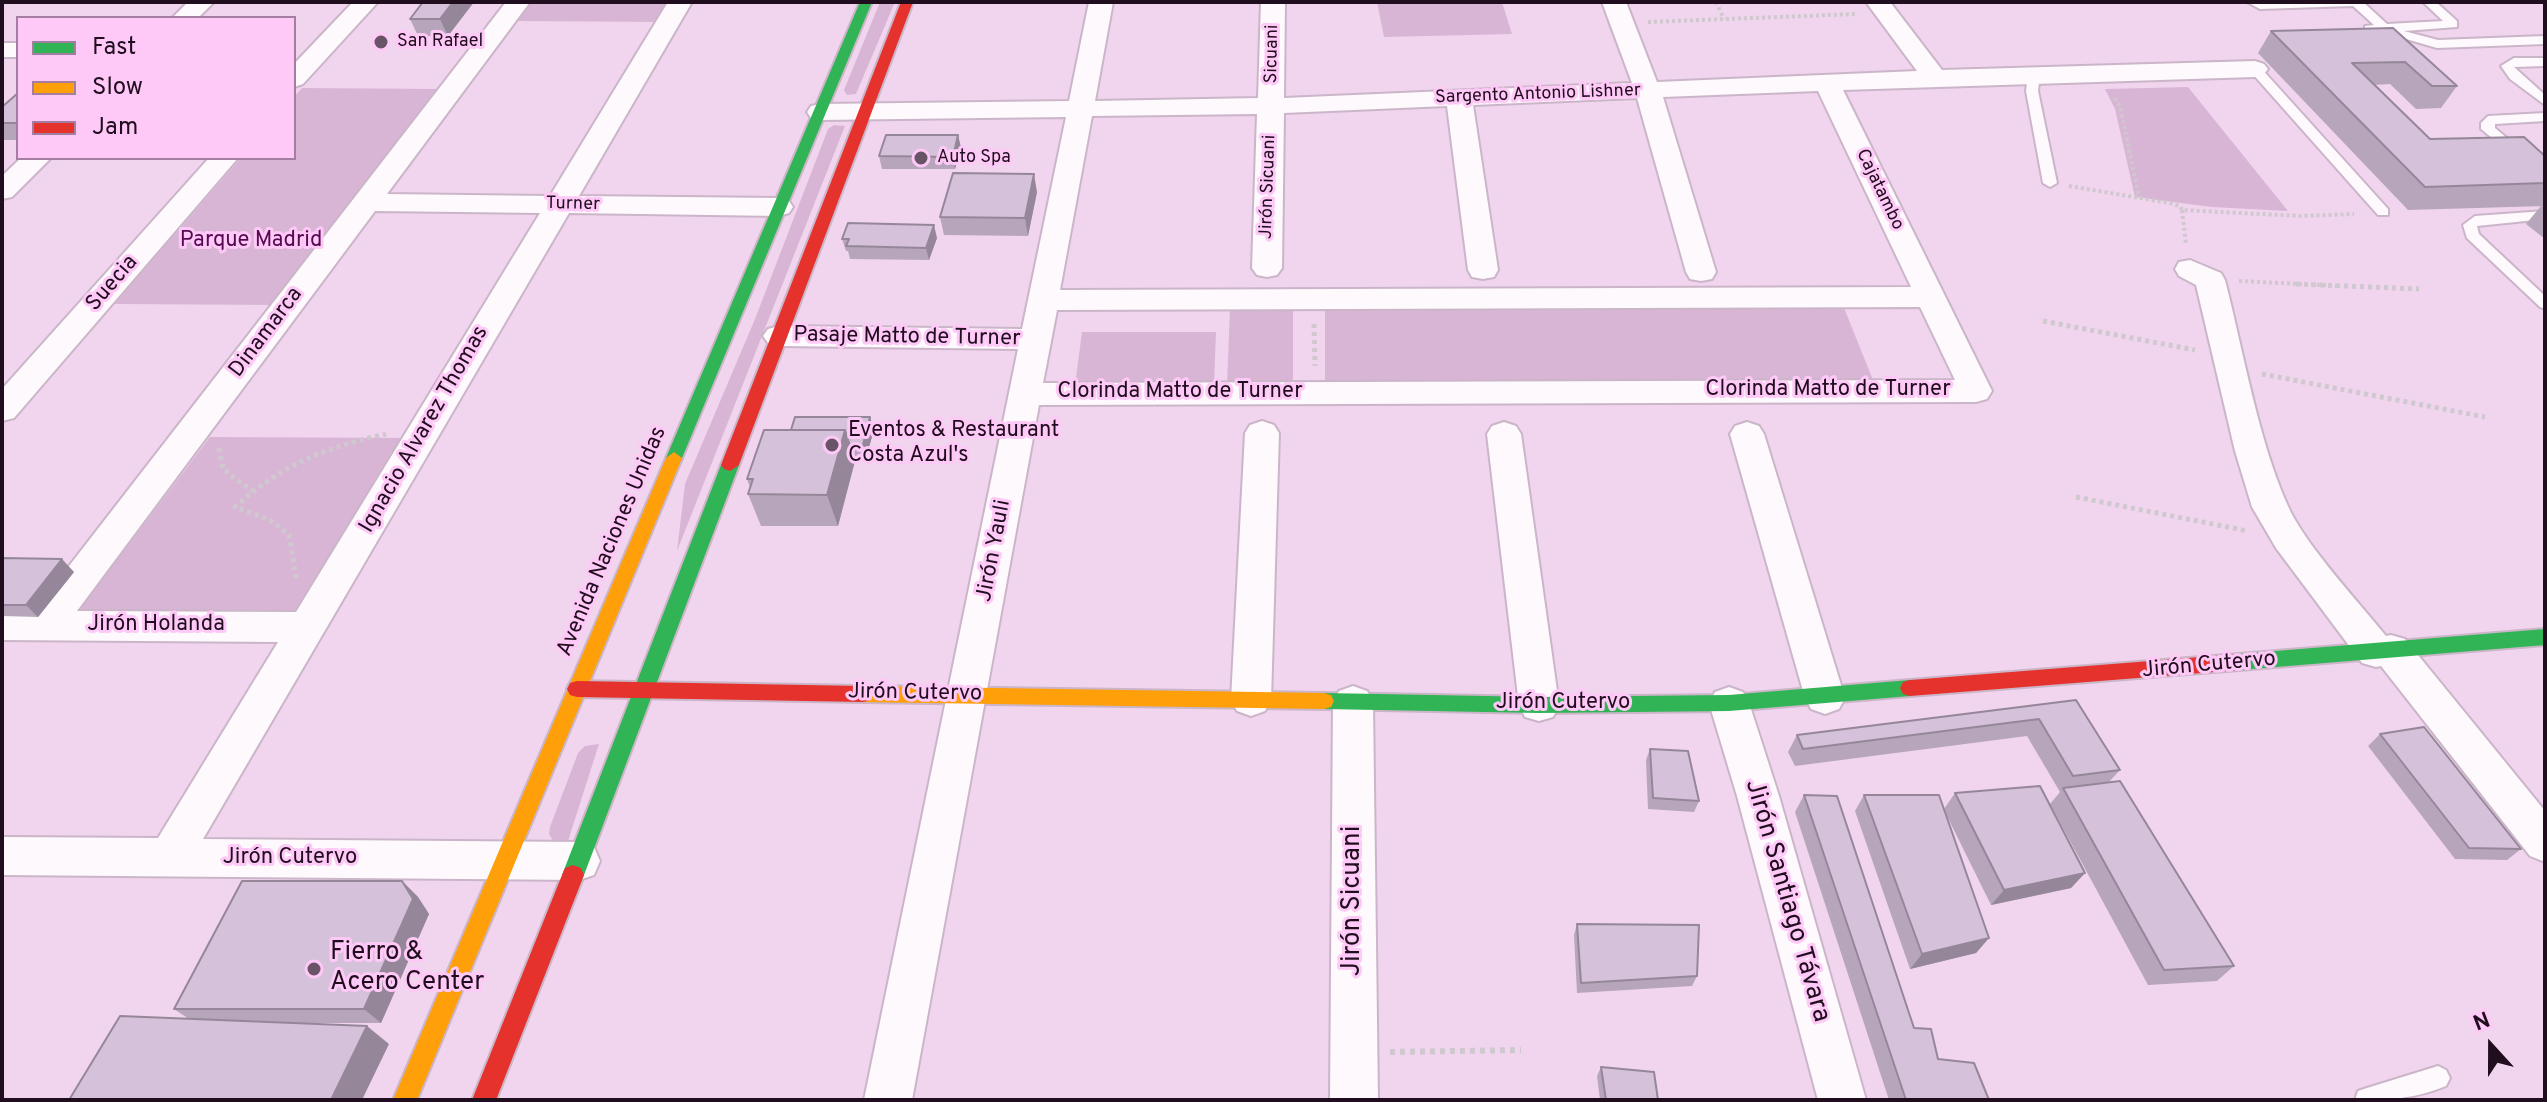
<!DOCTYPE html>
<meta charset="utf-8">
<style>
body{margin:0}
#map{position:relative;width:2547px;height:1102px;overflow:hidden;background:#f1d5ee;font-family:Overpass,sans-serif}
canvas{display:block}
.frame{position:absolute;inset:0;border:4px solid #200d1e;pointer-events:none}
.legend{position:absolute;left:16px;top:16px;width:280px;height:144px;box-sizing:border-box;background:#fec8f7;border:2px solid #a57da0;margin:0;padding:10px 14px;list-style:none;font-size:24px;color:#200d1e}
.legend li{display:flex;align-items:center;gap:16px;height:40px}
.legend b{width:40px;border:2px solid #a57da0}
.north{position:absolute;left:2451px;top:1006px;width:80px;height:80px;-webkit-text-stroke:6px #fec8f7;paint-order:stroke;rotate:339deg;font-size:22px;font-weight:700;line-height:32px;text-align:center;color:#200d1e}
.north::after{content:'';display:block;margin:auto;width:28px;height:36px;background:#200d1e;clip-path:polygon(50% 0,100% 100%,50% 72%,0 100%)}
</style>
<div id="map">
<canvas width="2547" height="1102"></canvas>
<div class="frame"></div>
<ul class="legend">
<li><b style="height:10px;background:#30b455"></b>Fast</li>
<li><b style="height:10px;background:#ff9f0a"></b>Slow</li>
<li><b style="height:10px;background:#e5322d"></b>Jam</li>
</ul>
<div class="north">N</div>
</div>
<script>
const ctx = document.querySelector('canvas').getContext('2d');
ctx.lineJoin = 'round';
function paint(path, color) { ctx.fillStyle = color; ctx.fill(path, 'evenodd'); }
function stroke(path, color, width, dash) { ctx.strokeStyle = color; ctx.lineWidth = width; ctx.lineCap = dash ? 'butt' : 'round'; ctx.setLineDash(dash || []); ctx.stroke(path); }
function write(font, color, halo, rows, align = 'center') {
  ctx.font = font + ' Overpass,sans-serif'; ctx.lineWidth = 6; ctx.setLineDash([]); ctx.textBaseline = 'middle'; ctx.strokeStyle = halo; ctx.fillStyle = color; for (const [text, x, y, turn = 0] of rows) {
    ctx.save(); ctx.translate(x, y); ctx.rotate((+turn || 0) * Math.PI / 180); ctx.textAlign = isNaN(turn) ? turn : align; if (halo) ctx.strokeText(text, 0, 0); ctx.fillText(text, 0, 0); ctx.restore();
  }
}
paint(new Path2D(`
 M528,2H679L666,22L514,21Z
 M880,2H895L856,94L847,95L844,90Z
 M1377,2H1502L1512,34L1384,37Z
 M2188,87L2288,211L2211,207L2135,197L2115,109L2105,89Z
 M302,88L442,89L280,305L114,304L241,158H294V97Z
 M834,125L845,126L677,551L685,484L755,319L828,129Z
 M1838,293L1875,385L1325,386V296Z
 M1230,308H1293V386H1227Z
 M1082,332H1216L1214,385H1075Z
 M210,437L414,438L304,618L75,616Z
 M599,744L568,841L554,843L549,834L550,827L578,753L585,746Z`), '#d9b5d5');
const lane = new Path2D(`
 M2247,2H2363L2387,24L2443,21L2423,2H2436L2457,21V27L2404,31L2438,40L2545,36V44L2437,48L2382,32H2365V26L2374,25L2353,6L2260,9Z
 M2514,58H2545V66L2514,67L2545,95V105L2510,79L2501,66Z
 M2251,66H2259L2388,209V215H2378L2251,72Z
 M2034,71L2040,75L2038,91L2057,183L2050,187L2043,183L2026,91L2028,75Z
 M2545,113V121L2495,124V128L2545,170V181L2481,129V123L2488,116Z
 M2545,211V219L2477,226L2479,234L2545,296V309L2540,307L2467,238L2463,225L2475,216Z
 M2438,1066L2446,1070L2450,1078L2446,1086C2415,1099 2388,1100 2355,1100L2358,1091L2367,1088Z`);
const street = new Path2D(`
 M188,2H214L198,18H172Z
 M353,2H378L303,84L294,87V64Z
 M506,2H530L387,194L550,196L668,2H692L579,196L779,198L789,201L793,207L789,213L779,216L569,213L203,839L579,842L594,847L600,861L594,875L579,880L2,875V837L158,838L278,642L2,640V610H35ZM375,211L540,213L296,612L77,611Z
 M1089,2H1113L1095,101L1258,98L1261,2H1285L1284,98L1632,83L1602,2H1626L1657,82L1917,71L1866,2H1890L1942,70L2255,61L2264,64L2268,69L2264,74L2255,77L1843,90L1992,391L1987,399L1976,402L1039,405L912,1100H864L1018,349L779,346L768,343L763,336L768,329L779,326L1022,329L1066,117L820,120L811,118L807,112L811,106L820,104L1069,101ZM1818,91L1911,287L1060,290L1092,116L1257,114L1252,268L1257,275L1267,277L1277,275L1282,268L1284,113L1447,106L1468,270L1472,277L1483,279L1494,277L1498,270L1473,105L1637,98L1686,272L1690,279L1701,281L1712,279L1716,272L1663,97ZM1920,307L1955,380L1043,383L1057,310Z
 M2,43H18V57H2Z
 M21,158H51L12,197L2,199V176Z
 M209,158H238L14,418L2,421V389Z
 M2190,260L2221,273L2225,280C2243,350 2258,439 2287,504C2304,544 2358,601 2386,636L2391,635L2405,639L2545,811V862L2530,856L2381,666L2376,667L2362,663L2276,548L2252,507L2235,451L2196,285L2179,276L2175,269L2179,262Z
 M1262,421L1274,425L1279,433L1271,700L1265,711L1251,716L1237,711L1231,700L1245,433L1250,425Z
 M1504,422L1516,426L1521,434L1559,705L1553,717L1539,721L1525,717L1519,705L1487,434L1492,426Z
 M1747,422L1759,426L1764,434L1845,698L1839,709L1825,714L1811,709L1805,698L1730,434L1735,426Z
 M1353,686L1367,691L1373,702L1378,1100H1330L1333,702L1339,691Z
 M1729,687L1743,692L1749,703L1779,796L1866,1100H1818L1737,796L1709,703L1715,692Z`);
const fast = new Path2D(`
 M860,2H872L682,458L680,462H668L666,458Z
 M730,459L739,465L584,875L581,882L573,885L565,882L562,875L721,465Z
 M2545,629V645L2239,670L2232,667L2229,662L2232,657L2239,654Z
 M1910,680L1917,682L1920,688L1917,694L1910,696L1729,711L1539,713L1324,709L1317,707L1314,701L1317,695L1324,693L1539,697L1729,695Z`);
const slow = new Path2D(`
 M674,452L682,458L417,1100H393L666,458Z
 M863,686L1324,693L1331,695L1334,701L1331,707L1324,709L863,702L856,700L853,694L856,688Z`);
const jam = new Path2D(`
 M901,2H913L739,465L730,471L724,469L721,465Z
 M2239,654L2246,657L2249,662L2246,667L2239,670L1910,696L1903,694L1900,688L1903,682L1910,680Z
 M577,681L863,686L870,688L873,694L870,700L863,702L577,697L570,695L567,689L570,683Z
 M573,865L581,868L584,875L496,1100H472L562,875L565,868Z`);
stroke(lane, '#cbb5c8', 4);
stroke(street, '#cbb5c8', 4);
stroke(fast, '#cbb5c8', 4);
stroke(slow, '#cbb5c8', 4);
stroke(jam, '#cbb5c8', 4);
stroke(new Path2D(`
 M1716,2L1724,19
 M1648,22L1857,14
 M2115,98L2120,106L2139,197
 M2069,186L2169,203L2180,206L2182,210L2300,216L2354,214
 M2182,210L2186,244
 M2239,281L2341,286`), '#d0c8cf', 4, [3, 3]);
stroke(new Path2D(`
 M2296,284L2419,289
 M2043,321L2195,350
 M1314,324L1315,366
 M2262,374L2485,417
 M219,448L223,469L252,491
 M2076,497L2248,531
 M296,578L289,535L270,520L235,507C283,464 324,448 386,434`), '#d0c8cf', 5, [4, 4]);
stroke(new Path2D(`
 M1390,1052L1521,1050`), '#d0c8cf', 6, [5, 5]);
paint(lane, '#fdf9fc');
paint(street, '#fdf9fc');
paint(fast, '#30b455');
paint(slow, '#ff9f0a');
paint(jam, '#e5322d');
paint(new Path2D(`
 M423,2H474L448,36H418L410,19Z
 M2460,2H2502L2463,4Z
 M2393,28L2457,86L2441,108L2416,109L2390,84L2374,85L2430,139L2545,156V206L2408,210L2258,53L2271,31Z
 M18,93V140H2V107Z
 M958,135L961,148L955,169H882L879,156Z
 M1037,192L1028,236L944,235L940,217Z
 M2541,206H2545V239L2526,224Z
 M937,238L929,260L850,259L848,251H846L842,239Z
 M870,417L874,430L865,461H855L838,526H761L748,494L750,487L747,479Z
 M2,558L74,572L38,617L2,616Z
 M2076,700L2120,770L2109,782L2234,966L2217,981L2148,985L2050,804L2060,792L2027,736L1795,766L1788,752L1797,735Z
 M2380,734L2521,849L2507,860L2455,859L2368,746Z
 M1650,749L1699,801L1694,812L1648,809L1646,760Z
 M1955,793L2085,873L2071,888L1991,905L1945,812L1989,938L1976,953L1910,969L1855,811L1864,795L1944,809Z
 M1804,795L1914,1028L1938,1059L1989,1100H1889L1795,812Z
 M402,881L418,897L429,914L381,1023H291L389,1044L189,1019L174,1009Z
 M1577,924L1697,976L1692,986L1577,993L1574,935Z
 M1601,1067L1658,1100H1600L1597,1076Z`), '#b7a6bb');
paint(new Path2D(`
 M453,2H474L448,36L440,19Z
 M958,135L961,148L955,169L953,157Z
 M1034,174L1037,192L1028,236L1025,218Z
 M934,225L937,238L929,260L926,248Z
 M870,417L874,430L865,461L862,449Z
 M845,430L855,461L838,526L827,495Z
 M62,559L74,572L38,617L26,605Z
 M2085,873L2071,888L1991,905L2004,890Z
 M402,881L418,897L429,914L381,1023L364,1009Z
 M1989,938L1976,953L1910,969L1922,954Z
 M367,1026L389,1044L362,1100H331Z`), '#958799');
const building = new Path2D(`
 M423,2H453L440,19H410Z
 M2393,28L2457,86H2432L2405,62L2352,63L2430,139L2524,137L2545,156V183L2425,187L2271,31Z
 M18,93V123H2V107Z
 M886,135H958L953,157L879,156Z
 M953,173L1034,174L1025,218L940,217Z
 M848,223L934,225L926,248L846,246L849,239H842Z
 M795,417H870L862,449H851L845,430H791Z
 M764,430H845L827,495L748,494L753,479H747Z
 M2,558L62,559L26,605H2Z
 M2076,700L2120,770L2073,776L2039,719L1803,749L1797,735Z
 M2424,727L2521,849L2469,848L2380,734Z
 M1650,749L1688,751L1699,801L1653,798Z
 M2120,781L2234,966L2164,970L2063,788Z
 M2040,786L2085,873L2004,890L1955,793Z
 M1804,795L1837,796L1914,1028L1931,1029L1938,1059L1974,1063L1989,1100H1906Z
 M1864,795H1939L1989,938L1922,954Z
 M242,881H402L413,899L364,1009H174Z
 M1577,924L1699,925L1697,976L1581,983Z
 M120,1016L367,1026L331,1100H69Z
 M1601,1067L1654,1072L1658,1100H1606Z`);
paint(building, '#d5c1da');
stroke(building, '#958799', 2);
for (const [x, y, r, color] of [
 [381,42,8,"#695367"],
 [921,158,8,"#695367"],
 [832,445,8,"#695367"],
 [314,969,8,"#695367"]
]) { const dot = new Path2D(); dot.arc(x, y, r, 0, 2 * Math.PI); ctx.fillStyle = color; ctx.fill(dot); stroke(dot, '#fec8f7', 3); }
write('18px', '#200d1e', '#fec8f7', [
 ["San Rafael",397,42],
 ["Auto Spa",937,158]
], 'left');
write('18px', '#200d1e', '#fec8f7', [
 ["Sicuani",1273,54,-89],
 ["Sargento Antonio Lishner",1538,95,-2],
 ["Jirón Sicuani",1269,187,-88],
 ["Cajatambo",1879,190,64],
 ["Turner",573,205,1]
]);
write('22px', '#550951', '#fec8f7', [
 ["Parque Madrid",251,242]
]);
write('22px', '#200d1e', '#fec8f7', [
 ["Suecia",113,284,-49],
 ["Dinamarca",267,333,-53],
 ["Pasaje Matto de Turner",907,338,1],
 ["Clorinda Matto de Turner",1828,391],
 ["Clorinda Matto de Turner",1180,393],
 ["Ignacio Alvarez Thomas",425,430,-60],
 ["Avenida Naciones Unidas",613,542,-67],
 ["Jirón Yauli",995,551,-79],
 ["Jirón Holanda",156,626],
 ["Jirón Cutervo",2209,666,-5],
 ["Jirón Cutervo",915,694,1],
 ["Jirón Cutervo",1563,704],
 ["Jirón Cutervo",290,859]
]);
write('22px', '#200d1e', '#fec8f7', [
 ["Eventos & Restaurant",848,432],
 ["Costa Azul's",848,457]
], 'left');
write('26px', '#200d1e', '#fec8f7', [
 ["Jirón Sicuani",1354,901,-90],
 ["Jirón Santiago Távara",1786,901,74]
]);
write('26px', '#200d1e', '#fec8f7', [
 ["Fierro &",330,954],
 ["Acero Center",330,984]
], 'left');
</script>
